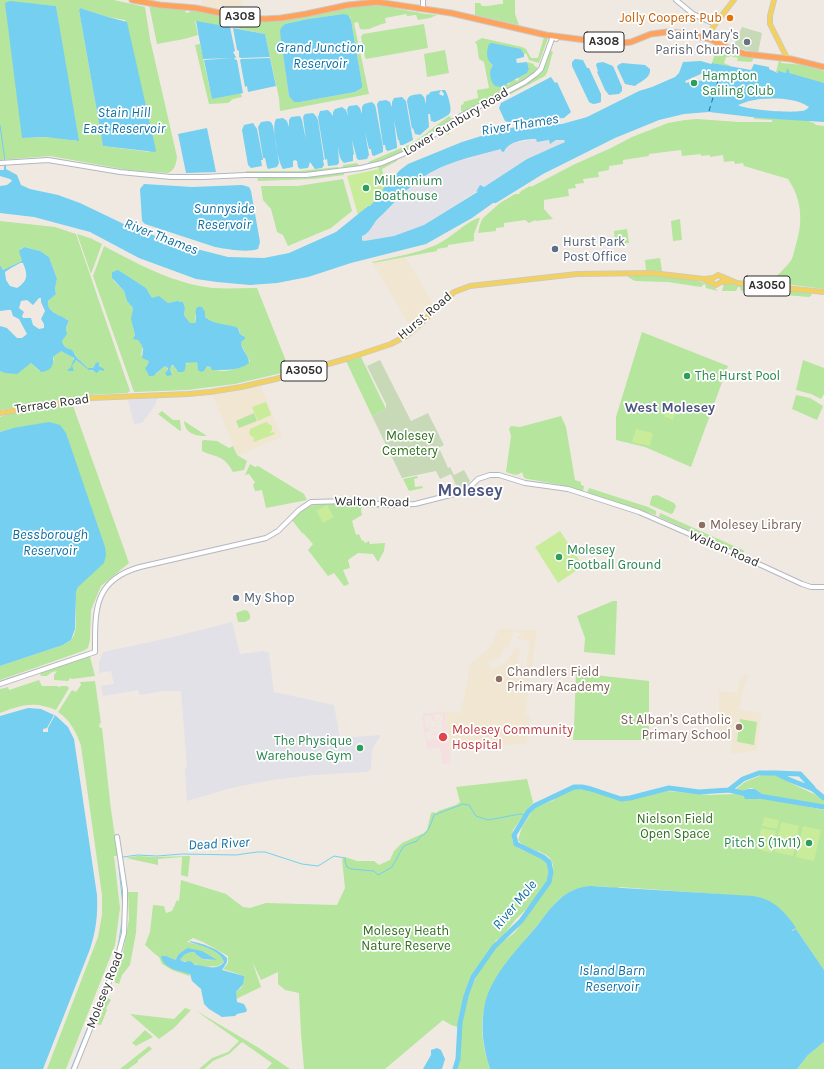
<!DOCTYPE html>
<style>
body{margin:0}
canvas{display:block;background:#efe9e1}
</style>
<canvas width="824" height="1069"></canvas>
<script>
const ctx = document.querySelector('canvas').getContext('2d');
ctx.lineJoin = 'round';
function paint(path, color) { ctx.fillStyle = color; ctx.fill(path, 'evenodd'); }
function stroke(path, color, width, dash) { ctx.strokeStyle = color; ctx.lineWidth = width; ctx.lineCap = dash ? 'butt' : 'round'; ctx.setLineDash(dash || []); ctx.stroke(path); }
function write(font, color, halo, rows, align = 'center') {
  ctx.font = font + ' Karla,sans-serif'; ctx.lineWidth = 3.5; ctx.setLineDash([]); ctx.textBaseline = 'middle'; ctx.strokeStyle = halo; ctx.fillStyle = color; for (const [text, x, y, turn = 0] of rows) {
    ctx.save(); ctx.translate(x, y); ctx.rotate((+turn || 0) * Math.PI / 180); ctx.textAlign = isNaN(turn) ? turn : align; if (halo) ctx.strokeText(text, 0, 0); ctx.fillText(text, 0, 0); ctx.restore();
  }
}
paint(new Path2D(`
 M536,139L538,141L564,140L565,142L527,159L424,225L394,236L364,241L362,240V237L371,229L373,225L392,205L415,183L426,175L448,164L501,149L504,152L507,146L514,143Z
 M157,398L156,404L142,423L134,424L128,400Z
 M232,622L240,654L264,651L270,653L269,655L274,692L334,705L340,738L381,735L373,748L372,753L371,769L368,772L314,775L272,780L231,788L187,801L185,768L187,767L181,691H164L140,695L138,690L103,696L101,686L114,684L111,671L99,673V662L103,652L169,638Z`), '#e3e1e8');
paint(new Path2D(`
 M202,0H242L243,14L204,7Z
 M405,257L435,306L411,328L373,263Z
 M261,386L282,437L237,456L213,395L237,389Z
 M504,628L515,630H537L525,714L530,715L526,743L450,751L446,712L461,713L471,663L486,651L491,645L499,630ZM513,631L521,633V636H517L518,639L530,641L526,667L517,665L520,649L516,648L505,663L491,669L488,662L501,657L502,653L501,652L506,646L507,647L510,645Z
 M744,675H748L742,693L739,710L761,713L757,750L731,754L732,742L718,740L719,691L737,693L741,678H744Z`), '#f0e6d1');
paint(new Path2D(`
 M445,712L451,763L442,764L441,750L438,747L427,749L422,717L423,714L426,713ZM442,714L443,720L441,721L443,732L433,733V736L437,735V739L427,740L425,732H429V726H431L432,729L437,728L436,726L438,725L437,720H435L434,715ZM431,715L432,721H437L438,725H436V727L432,728L431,725H428V728H425L424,716Z`), '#f5dfe0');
paint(new Path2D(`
 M0,0H114L145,7L150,39L177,157C176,164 175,170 168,173L128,170L50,156L0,160ZM34,4L56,6L77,141L53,137L22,138ZM80,8L108,17L125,20L150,152L103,146L79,10Z
 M503,0H515V14L519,25L475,15V3H480L482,6H485V3V6C492,6 495,4 503,4Z
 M149,5L185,9L186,13L190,12V10C220,16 250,24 281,21C310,17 343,5 371,5C386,5 400,10 416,12C423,14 430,14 437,15L430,18L418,20L416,15L407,16L406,14L385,18L386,23C376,25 370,31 360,29L358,22L354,23L369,94L280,111L279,98L265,34L236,28L237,25L227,23L226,27L195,21L198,35L184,39L157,44ZM343,14L350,17L351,20L362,84V88L355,92L300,102L289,96L281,41L285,24L308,19Z
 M424,24L428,48L366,59L365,57L361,37L363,34Z
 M544,37L548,38L539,63L529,60L526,53L524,54L521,49L489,62L493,65L491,68L495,86H500L506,83L509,85L510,81L513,79L517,81L519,79L518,77L529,69L527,62L534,64V66L537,67L538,71L550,50L553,52C550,60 549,71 545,76L494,103H491L490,98L484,101L485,106L479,109L476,106L464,112L461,111V105L464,104L463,102L478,98L477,90L489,88L484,62L479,59L477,45L475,42L482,38L522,47L526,49L531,58H538Z
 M200,44L212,99L241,93L242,97L233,99L228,103L209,104L195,45Z
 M717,46L739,55L753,58V60L751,62L737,61L738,58L730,56L729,57H726L724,63L733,67L712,63Z
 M445,50L449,73L427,77L424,54Z
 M779,60H780L781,63L804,65L824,71V86L821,83L788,73L789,71L786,73L776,72Z
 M449,116L453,120L464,116L463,119L448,127H451L453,129L451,131L447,128L446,130L449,133V135L444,133H439L413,153L410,148L396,155L370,164L368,162L413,143Z
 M754,116C766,117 810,117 816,125L824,126V289L770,282C777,276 784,269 790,262C793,258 794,252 795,248C803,224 803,201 788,179L744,166L743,163L735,164L734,161L724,162L723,155L710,157V155L701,156V154L682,156L681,150L649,154V156L623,160V164L609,166V170L598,172L599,177L583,179L584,183L575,184L576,188L568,189L569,196L544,200V209L553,219L536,221L535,220L529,223L525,220L504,223V227L496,228V231L478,233L480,224L483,218L500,203L515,194H519L521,191L530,186L531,187L573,165L611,148L632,137L668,123L685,120L697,119L739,122H772V120L754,119Z
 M397,157V161L382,169L383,174L385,175L388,183H383L381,180L378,166L382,163Z
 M357,163L360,166L306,174L246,173V171H299L338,167L339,168L343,167V165Z
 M344,171V175L313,179L258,181L257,176Z
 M343,179L352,211L331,228L288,246L283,235L277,232L271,209L263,200L261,186H298Z
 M478,218H480L474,234V241L448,245V247L437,249V251L373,263L372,262C394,257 415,254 436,245C451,238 463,224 478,218Z
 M680,219L682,240L673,241L671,221Z
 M0,221L55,227L76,234L130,391L127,393L86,395L0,410V371C11,376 22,369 31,363L39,371L54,360L53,357L61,351L73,357V363L76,360C83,365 89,371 98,372L100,370L99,363L95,365L93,368H88L77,358L75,354L62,344V341L67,333L66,327L69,322L68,320C62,316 47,312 48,303C48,300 54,296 56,293L55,288L57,279L49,257L40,251L24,247L21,249L22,261L3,270L0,265Z
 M627,229L629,243L615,244L614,231Z
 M77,234L90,238L102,244L91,274Z
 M104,246C138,264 174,284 213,288C227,289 242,288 257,288L290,371L235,384L187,390L134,392L93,276ZM115,271L116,272L131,279L146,288L152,298C166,297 156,296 168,303L177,301L183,302L185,308L184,315L190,323H194L196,322L195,314L205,313V317L214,323L239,329L240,334L244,336L245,339L241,342V344L250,362C240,368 227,373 216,370C213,370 210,367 207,366L205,369L198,368L197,362C188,361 183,366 177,371L174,366H172L170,369L172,373L168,370L167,367L165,366L156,374H148L146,369L149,361L141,355C143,348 143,343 136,339C133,329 131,319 133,308L127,301L124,291L113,280L112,272Z
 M660,258L662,271L646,270L645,260Z
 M628,275C645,275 707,276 718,291L706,288L705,284H704L701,287L668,282L635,281L628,277Z
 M729,283L743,286L810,293L812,295L809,297L748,292L741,291L740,287H738L736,291H722L724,284Z
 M642,332L728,366L691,467L645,447L616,440V417Z
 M361,357L386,409L372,416L346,361Z
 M803,360L824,368V394L821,399L811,394L796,390Z
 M796,395L810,398L823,406L817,420L792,409Z
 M72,403L129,563L101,586L91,610L90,640L88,648L83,651L0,680V666L63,645C67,643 71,641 73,637C79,627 74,604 76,592L78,587L13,428L0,432V417L10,413Z
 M162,411L173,420H180L181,430L180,431L158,414Z
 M254,413L257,421L239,428L236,421Z
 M561,416L566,427L575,480L581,482V485L584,486L583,492L561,485L528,479L524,478L522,472C517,477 512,474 506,472L511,436L509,429L511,426L520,427Z
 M184,421L207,436C196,436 185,434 184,421Z
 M204,440L217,441L229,448L233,446L237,455L247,461L244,470L233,472C231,469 229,465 226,462C219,455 209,455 202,451V441Z
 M250,464L255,467L258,466L304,494L307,500L266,508L262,490L255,491L253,485L255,482L249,474L245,475Z
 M417,476L418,478L414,479L415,487L422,486L423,488L409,491L403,479Z
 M589,488L648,507L656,511V515L587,493Z
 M657,495L674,503L676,506L673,513L671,514L650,505V503L652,496Z
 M320,504H356L379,506V508L362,507L361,510L362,515L352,521L356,535L359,534L362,541L363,540L365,543L369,541L370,544L385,543L384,551L378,562L373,554L358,553L348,560L350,568L343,570L349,584L344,586L334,573L328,576L308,550L313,544L304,534L302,533L292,520C299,510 308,505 320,504Z
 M660,513L743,550L744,551L743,555L659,517Z
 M613,601H617L615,655L584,652L585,638L577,616Z
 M244,610L248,611L250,615V619L245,622H238L236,613Z
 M88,656L90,657L95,676L72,679L70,678L68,681L54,680V675L57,671L52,672L47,676H41L40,674L41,672Z
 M576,673L649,681V740H573L574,728Z
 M39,680L42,686H58V687H60V686H67L69,688L56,710C33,701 22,705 0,713V689L8,687L9,690Z
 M95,681L101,723H100L99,727L102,728L111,810L118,856H114L120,908L115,945L66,1069H47L98,937L102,915V895L81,746C77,733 70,720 58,712L72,690L76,692L81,685L80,682Z
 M740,719L757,722L754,745L738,742L737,741Z
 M762,775H774L820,797L824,801V805L765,796L755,789L750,788L742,791L736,789L745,782Z
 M527,779L533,802L513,830C506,856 540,849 548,864C551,868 549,875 548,879C544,889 526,911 518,917C512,923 508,931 502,936C500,939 498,939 495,941L496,942C487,954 477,966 472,979C465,994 461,1011 458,1027L451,1025L443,1020L385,1069H304L301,1034L299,993L285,990L278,984V972L261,980L252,961L261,987L236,999V992L242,987L244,976L223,969L228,963V956L203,942L193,938L187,942C199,945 220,948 224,962L218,966L204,967L180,960C184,954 188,952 194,952C199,958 204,961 211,960L187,948C182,952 177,954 176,960L166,956L190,974L189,976L172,970L162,964L159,957L155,954L145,945L150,932L153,905L164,906L166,913L172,911L177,900L179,901L181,880L226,894L243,907L250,908L266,903L337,905L345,888L342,859L345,857L357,861H374L379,865L390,860L394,851L402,843L424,833L427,830L431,813L434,812L435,813L438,812V811L456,805L460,802L456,787Z
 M573,789L588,790L601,793L614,799L625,801L667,791L710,795L735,794L743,795L746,799H757L765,798L824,810V970L796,929L792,931L793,930L758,897L619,887V888H612V887C590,886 575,885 557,901C544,916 533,931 520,946C486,990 472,1013 490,1069H458C460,1053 460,1037 462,1021C465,998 479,966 494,949C500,942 509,938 515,932C520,926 523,920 527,914C537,901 559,880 552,862C548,850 526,851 518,840L522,827L534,808L552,801L559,796Z
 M137,856L156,857L190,856L188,877L181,875L182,857L158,859V865L126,858Z
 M128,892H138L136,933L130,965L122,975L119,984L114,982L122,958L129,919Z
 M107,997L111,1000L106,1008L107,1010L101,1025L96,1024Z
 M185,1008L191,1010L174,1028L159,1039L130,1014L174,1019Z
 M195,1010L259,1048L290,1069H267L272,1063L242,1042L229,1054L213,1061L204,1069H199L212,1058L228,1052L239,1041Z
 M145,1030L153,1037L136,1046L132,1043Z
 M824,1042V1069H797L808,1055Z
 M149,1046L152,1049L138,1060V1062L128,1069H120Z`), '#b6e59e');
paint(new Path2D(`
 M742,27L762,33L758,53L733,47Z
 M380,360L411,421L428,413L444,445L431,452V455L435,456L440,450L448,468L450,467L454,475L464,470L470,481L466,488L458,490L451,474L440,479L436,471L402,478L372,416L386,409V404L367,366Z`), '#c8d9b8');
paint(new Path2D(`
 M379,169L381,180L383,183H388L382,190L384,191L371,206H367L358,215L347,176Z
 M266,402L271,415L258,421L252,407Z
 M667,406L677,409L673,420L664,416Z
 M266,422L272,426V430L270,433L274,432L275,434L254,442L253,440L255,439L249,434L250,429Z
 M636,429L653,433L650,446L632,442Z
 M327,505L334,517L323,523L316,511Z
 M560,531L583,566L558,583L535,547Z
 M764,817L779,820L777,829L762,826Z
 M781,822L799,826L793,856L775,852Z
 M803,826L821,830L814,861L796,857Z
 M761,828L776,831L774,841L759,838Z
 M759,840L774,843L772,853L757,849Z`), '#c9ec9a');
paint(new Path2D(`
 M10,1L56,6L79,141L46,137L22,138L5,3Z
 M80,8L108,17L127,22L155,146L156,151L155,152L103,146L79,10Z
 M343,14L348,15L351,20L362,84V88L355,92L300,102H294L289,96L281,41L280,31L281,28L285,24L308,19Z
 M196,21L230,27L235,51L233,52L236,57L234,59L237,60L243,93L212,99L204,60L233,58L203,59Z
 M233,28L265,34L270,57L241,58L239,57V51L237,50Z
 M492,43L521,49L524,54V57L516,59L517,63L527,62L529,69L527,73L501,87L495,86C490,81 488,71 493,65C486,61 486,51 489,44Z
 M270,58L276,86L248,92L247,86L245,87L240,60L241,59Z
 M575,59L583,60L587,68H589L601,94V102C596,104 593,105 589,102L572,66V62Z
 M701,61L711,64L712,63L751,70L754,64L769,67V69L778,73V71L786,73L787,69L789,70V73L824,83V122L760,118L709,112L684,114L659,120L615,138L543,174L496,203H493L472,218L426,244L351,263L308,277L277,283L250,285L217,282L196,279L139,258L90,232L34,217L0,213V186L7,185L12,181L10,179L0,176V170H4V165L6,164V169L17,175L21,185L30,189L58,195L80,203L130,227L181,245L228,257L264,258L289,253L336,232L368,206H370L384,191L382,190L400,170L408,164L462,142L491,133L498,135L499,130L523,126L562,124L587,117L639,91L652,87L675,77L679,73L683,62ZM703,73L705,80L698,81V84H690L689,82L686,83L685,81ZM760,99C776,98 796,98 809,107C807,109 805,111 801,111C790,113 747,110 738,105L749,101ZM536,139L537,142L549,140L550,144L556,140H564L565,142L527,159L484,187L480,185L476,192L479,191L424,225L394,236L364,241L362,240V236C367,235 371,228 374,224C376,220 381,216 384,213C394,203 404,192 415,183C440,163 471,157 501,149V151L504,152C508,141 526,139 536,139Z
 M603,62L613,66L622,87V91L619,94L609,95L605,90L597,72L598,71L596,65L597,63Z
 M622,63L645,65L650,69C651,78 641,81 635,86L625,84L617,67L618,65Z
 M551,77L555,83L557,82L571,112L564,118L508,122L505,121L499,108L501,103Z
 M441,90H445C448,94 452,109 450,113C447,117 439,120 435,122L431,121L430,114H428L429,127L420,135L415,134L413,128L412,129L407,101C408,94 415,95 421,94L424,97L426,104V97L427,94L428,95L430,93V92L441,90L439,94L443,96L444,94Z
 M402,97L406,101L413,140L403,145H400L399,140H398L394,120L397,146V148L388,151L386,150L385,145H383L377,104L379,101L386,100L390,102L392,107V102L394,98Z
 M372,102L375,105L376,109L383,147V152L374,156L372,155L371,149H369L365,132L369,155L367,159L359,160L357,159L352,140L354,154L353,155V161L344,163C339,159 339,152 338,146L339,163L337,165L328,166L327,159L325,160L318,117L320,111L328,110L331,113L333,116V112L335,109L342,107L346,110L348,116L347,109L349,106L357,105L360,108L362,114V107L364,104Z
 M313,113L316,116L318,120L324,160H323L324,165L322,168L315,169L310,162L308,168L300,169L298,167L297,161L295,160L293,161V167L283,169C278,162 271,126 276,119L283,118L287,121L289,127V120L291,117L300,116L302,120L306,140L303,117L305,114Z
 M268,121L271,122L273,126L279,163L277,167L268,169L267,167L265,158H263L258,127L261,122Z
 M253,123L257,129L263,160H261L262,166L251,168L248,165L242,130L244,125Z
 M207,128L216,172L186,173L178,134Z
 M144,184L192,187L242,185L249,187L251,191L260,242L258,249C247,253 226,249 215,247L145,224L142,221L140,189Z
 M24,247L40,251L49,257L57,279L55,288L56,294L48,301C46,313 62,315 69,321L66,327L67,334L62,341C62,346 68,349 72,350L77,358L88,368H93L96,363L99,362V366L104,369V371L100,370L97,373L92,370H89L76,360L72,366L74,371H67L71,367L74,358L61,351L53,357C54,366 51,371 41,372L31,363L17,374L5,373L0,371V326L7,328L17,338H22L27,334L19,319L13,316L11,310H8L0,311V265L3,270L22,261L19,251ZM20,263H23C28,275 28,281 17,288L10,286L6,280L5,272L11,268ZM39,298H41V302L45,311L41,319L44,324V328L39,329L33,325L31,318H23L22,316L24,312L19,308L21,301L27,300L33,305Z
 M118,270L146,288L152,298L159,296L168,303L177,301L183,302L185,308L184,315L190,323H194L196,322C197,316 192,305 202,307L205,312V317C215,326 227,323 238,328L240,334L245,337V339L241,342C241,350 249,355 249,363C239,371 224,370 212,370L210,367L207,366L204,371L201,372L198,370L197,362L186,363L185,370L183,372H178L174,366L172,365L170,369L172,375L167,376L165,373L168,370V368L165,366L153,376H149L145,368L147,366L149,361L142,358L143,349L141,344L138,340L133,339L135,335L131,319L133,308L127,301L124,291L112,278V272Z
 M49,422L60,425L66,433L105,547L106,555L104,563L78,587L76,592L75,629L71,640L63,645L0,666V432L13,428Z
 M28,708L41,709L54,715L47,728L43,729V732H48V728L55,715L68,727L74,739L97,895C98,914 96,931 90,949L43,1069H0V716Z
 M748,789H755L765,796V798L757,799H745L742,792V791Z
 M590,886L753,896C773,899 785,911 796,928L792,930V931L796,929L824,970V1042L808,1055L797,1069H490C483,1047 480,1026 485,1003C493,973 517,950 536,927C544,917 552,905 562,897C571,890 580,887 590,886Z
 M190,941C204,944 217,948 227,958V962L222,970L244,976C244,986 242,985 236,992L237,1002L244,1004L247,1010L246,1012L237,1014L235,1016L222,1017L209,1009L204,1004L201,989L192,981L190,974C180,971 163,969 161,956H166L176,960C177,954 182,952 187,948L202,951L217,960C206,959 203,962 194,952C188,952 184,954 180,960L185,962L190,961L195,965C205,965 216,972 224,962C220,949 201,946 190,942Z
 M437,1048L441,1050L445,1059L442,1069H423L431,1055V1050Z`), '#75cff0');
stroke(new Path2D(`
 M0,125L5,161
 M123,857L138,855L157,856L182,854L236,855L257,852H265L302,864L318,866L334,856L345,858V861L347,867L351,869L374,871L378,875L392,867L403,847L406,845L417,841L420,837C429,833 431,823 434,815L463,804L469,805L476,816L488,820L520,814L526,815
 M71,1069L112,967L118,948L122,921L123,906L118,858`), '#75cff0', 1);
stroke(new Path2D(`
 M776,773L800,774L813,788
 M729,790L743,779L759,773H775L790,780L813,789L824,798
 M759,796L824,807
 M455,1069L458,1059L460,1023L466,996L473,977L494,947L521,921L549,882L551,872L549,862L543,857L516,844L514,835L528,812L534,806L574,787H582L591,789L621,799L630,798L669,788L699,792L729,790L747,794`), '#75cff0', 5);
stroke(new Path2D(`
 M709,111L721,71`), '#0d6fa3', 1, [5, 4]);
const secondary = new Path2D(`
 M676,0L693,14L715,24
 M423,9V0
 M0,163L48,160L120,172L171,177H203L245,175H306L361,168L382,163L410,151L461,116L525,82L536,74L541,69L553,36L556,37V39
 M0,684L95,652C95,611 93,580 140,567L266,538L278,531L299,510L311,502L349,501L389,505L415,504L466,491L478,479L490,475H499L525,483L568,489L639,512L763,566L802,584L811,587H824
 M74,1069L115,967L124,933L125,903V890L117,837`);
const primary = new Path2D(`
 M774,0L770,16V24L787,58
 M707,38L715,24L734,0
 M705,280L716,285L721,282H729
 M0,413L91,398L188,394L210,392L241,387L276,379L349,358L391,344L406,336L418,326L454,292L470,286L577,274L652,273L704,279L713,278L718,275L737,283L824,292`);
const highway = new Path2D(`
 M132,0L160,5L196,8L244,18L265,19L281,18L306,14L348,5L377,2L451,13L546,35L601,42L623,43L631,42L651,34L667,32L682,33L710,39L732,50L745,54L791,59L824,67`);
stroke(secondary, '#b4b7c1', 6);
stroke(primary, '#c9c9c9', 6);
stroke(highway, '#c9c9c9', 7);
stroke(secondary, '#fff', 4);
stroke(primary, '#f2d163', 4.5);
stroke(highway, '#ffa35c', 5);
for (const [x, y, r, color] of [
 [730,18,4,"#e8710a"],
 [747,42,4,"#6b7280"],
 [694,83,4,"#2e9e5b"],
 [366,188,4,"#2e9e5b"],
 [555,249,4,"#5c6f8a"],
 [687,376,4,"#2e9e5b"],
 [702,525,4,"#8d6e63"],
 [559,557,4,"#2e9e5b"],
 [236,598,4,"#5c6f8a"],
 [499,679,4,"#8d6e63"],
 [739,727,4,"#8d6e63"],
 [443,737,5,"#e0444e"],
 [360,748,4,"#2e9e5b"],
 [809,843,4,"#2e9e5b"]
]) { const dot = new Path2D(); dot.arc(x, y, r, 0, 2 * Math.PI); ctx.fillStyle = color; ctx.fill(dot); stroke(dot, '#fff', 1.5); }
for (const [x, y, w] of [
 [240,17,40],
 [604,42,40],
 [767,286,46],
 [304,371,46]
]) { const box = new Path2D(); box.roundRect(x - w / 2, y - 10, w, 20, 3); ctx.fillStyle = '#fff'; ctx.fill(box); stroke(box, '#2e2e2e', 1); }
write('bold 12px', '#2e2e2e', null, [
 ["A308",240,17],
 ["A308",604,42],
 ["A3050",767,286],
 ["A3050",304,371]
]);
write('13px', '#c56008', '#fff', [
 ["Jolly Coopers Pub",722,18]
], 'right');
write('13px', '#5b616d', '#fff', [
 ["Saint Mary's",739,35],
 ["Parish Church",739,50]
], 'right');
write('13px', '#27864d', '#fff', [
 ["Hampton",702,76],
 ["Sailing Club",702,91],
 ["Millennium",374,181],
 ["Boathouse",374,196],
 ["The Hurst Pool",695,376],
 ["Molesey",567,550],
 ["Football Ground",567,565],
 ["The Physique",352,741,"right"],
 ["Warehouse Gym",352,756,"right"],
 ["Pitch 5 (11v11)",801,843,"right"]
], 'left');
write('13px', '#2e2e2e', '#fff', [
 ["Lower Sunbury Road",456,122,-31],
 ["Hurst Road",425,316,-40],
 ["Terrace Road",52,404,-8],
 ["Walton Road",372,502,1],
 ["Walton Road",724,549,23],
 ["Molesey Road",105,990,-69]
]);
write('13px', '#4e5e75', '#fff', [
 ["Hurst Park",563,242],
 ["Post Office",563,257],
 ["My Shop",244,598]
], 'left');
write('13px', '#2c6e1b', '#fff', [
 ["Molesey",410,436],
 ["Cemetery",410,451],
 ["Nielson Field",675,819],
 ["Open Space",675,834],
 ["Molesey Heath",406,931],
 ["Nature Reserve",406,946]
]);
write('13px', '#785e54', '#fff', [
 ["Molesey Library",710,525],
 ["Chandlers Field",507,672],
 ["Primary Academy",507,687],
 ["St Alban's Catholic",731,720,"right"],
 ["Primary School",731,735,"right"]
], 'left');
write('13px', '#be3a42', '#fff', [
 ["Molesey Community",452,730],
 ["Hospital",452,745]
], 'left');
write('italic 14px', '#0d6fa3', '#fff', [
 ["Grand Junction",320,48],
 ["Reservoir",320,64],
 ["Stain Hill",124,113],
 ["East Reservoir",124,129],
 ["River Thames",520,125,-9],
 ["Sunnyside",224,209],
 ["Reservoir",224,225],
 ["River Thames",161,237,21],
 ["Bessborough",50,535],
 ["Reservoir",50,551],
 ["Dead River",219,844,-3],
 ["River Mole",515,905,-50],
 ["Island Barn",612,971],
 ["Reservoir",612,987]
]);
write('bold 14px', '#4d5680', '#fff', [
 ["West Molesey",670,408]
]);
write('bold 17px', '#4d5680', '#fff', [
 ["Molesey",470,491]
]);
</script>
